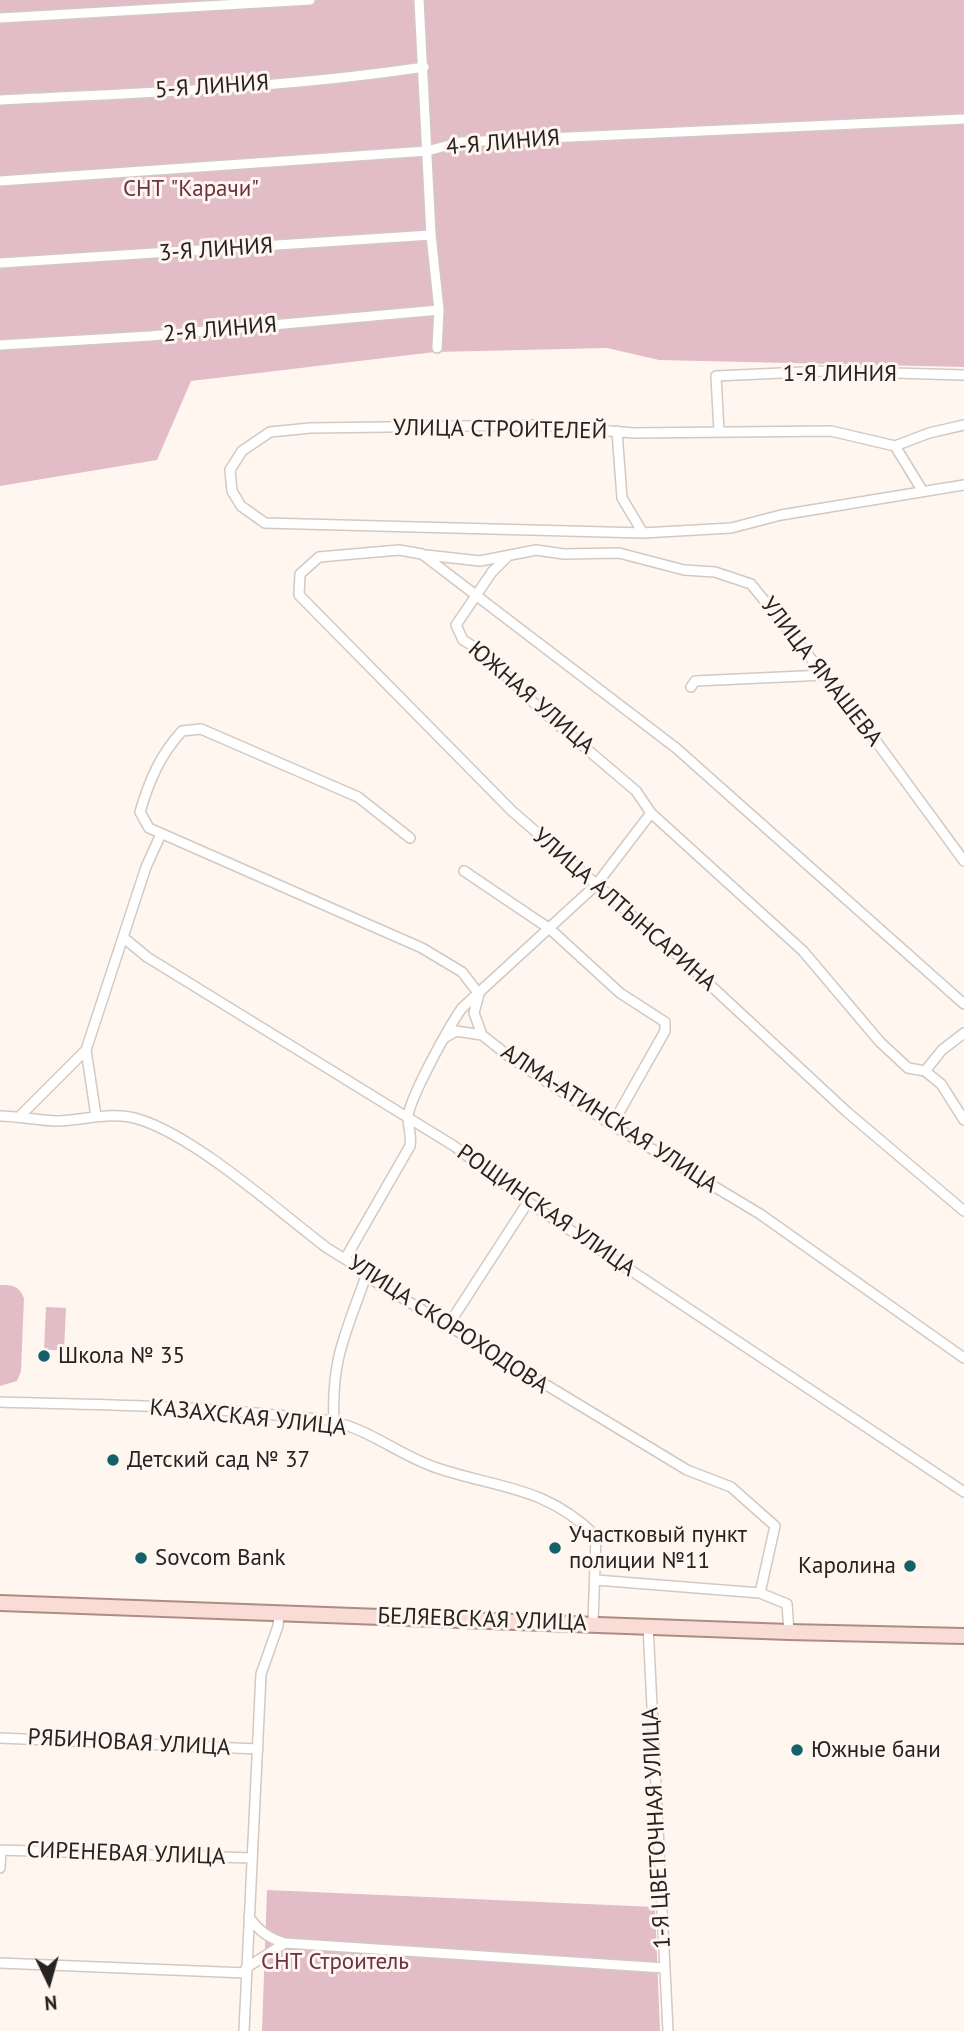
<!DOCTYPE html>
<meta charset="utf-8">
<style>
body{margin:0}
#map{position:relative;width:964px;height:2031px;overflow:hidden;background:#fef6ef;font-family:"PT Sans",sans-serif}
canvas{display:block}
.north{position:absolute;left:14px;top:1947px;width:70px;height:70px;-webkit-text-stroke:5px #fef6ef;paint-order:stroke;rotate:175deg;font-size:19px;font-weight:700;line-height:28px;text-align:center;color:#272320}
.north::after{content:'';display:block;margin:auto;width:24px;height:32px;background:#272320;clip-path:polygon(50% 0,100% 100%,50% 72%,0 100%)}
</style>
<div id="map">
<canvas width="964" height="2031"></canvas>
<div class="north">N</div>
</div>
<script>
const ctx = document.querySelector('canvas').getContext('2d');
ctx.lineJoin = 'round';
function paint(path, color) { ctx.fillStyle = color; ctx.fill(path, 'evenodd'); }
function stroke(path, color, width, dash) { ctx.strokeStyle = color; ctx.lineWidth = width; ctx.lineCap = dash ? 'butt' : 'round'; ctx.setLineDash(dash || []); ctx.stroke(path); }
function write(font, color, halo, rows, align = 'center') {
  ctx.font = font + ' "PT Sans",sans-serif'; ctx.lineWidth = 6; ctx.setLineDash([]); ctx.textBaseline = 'middle'; ctx.strokeStyle = halo; ctx.fillStyle = color; for (const [text, x, y, turn = 0] of rows) {
    ctx.save(); ctx.translate(x, y); ctx.rotate((+turn || 0) * Math.PI / 180); ctx.textAlign = isNaN(turn) ? turn : align; if (halo) ctx.strokeText(text, 0, 0); ctx.fillText(text, 0, 0); ctx.restore();
  }
}
paint(new Path2D(`
 M0,0H964V367L659,360L607,348L435,352L191,381L157,460L0,486Z
 M0,1285C13,1285 19,1286 24,1298L21,1371L17,1381L0,1386Z
 M46,1307L66,1308L64,1350H44Z
 M267,1890L655,1907L660,2031H262Z`), '#e2bdc7');
const street = new Path2D(`
 M419,0L431,235L439,310L437,348
 M0,18L310,0
 M0,100C141,93 285,88 424,67
 M0,181L427,151L461,142L964,119
 M0,263L431,235
 M0,345L150,336L439,310
 M617,431L622,498L643,533
 M719,432L716,376L825,371L964,375
 M895,446L929,433L964,425
 M922,490L895,446L831,431L634,433L539,425L310,428L270,432L242,451L230,470L232,491L241,506L265,523L643,533L731,528L781,515L964,485
 M426,555L480,561L536,550L564,554L619,553L684,570L715,572L751,584L859,718L964,861
 M507,557L492,572L456,625L463,640L484,653L541,710L636,791L651,813L803,951L880,1042L908,1068L925,1071L941,1084L964,1120
 M691,687L695,681L825,675
 M410,838L358,797L201,729L182,731C160,755 149,781 140,812L149,828L422,948L462,972L479,994L474,1013L482,1035L511,1058L612,1125L760,1214L964,1358
 M464,871L550,929L620,993L665,1022V1031L612,1125
 M124,938L147,957L454,1146L528,1202L964,1492
 M964,1004L676,748L422,554L399,550L319,557L300,574L299,595L512,811L682,959L847,1112L964,1211
 M444,1038L456,1031L482,1035
 M925,1071L942,1050L964,1033
 M21,1115L86,1050
 M0,1116C20,1116 39,1121 58,1121C84,1120 113,1111 138,1119C195,1136 277,1210 327,1248L353,1264L366,1276L687,1470L731,1487L775,1526L760,1593L787,1604L789,1632
 M96,1116L86,1050L146,867L161,834
 M345,1259L410,1146C412,1135 408,1128 408,1118C408,1100 450,1025 462,1008L596,885L651,813
 M449,1324L528,1202
 M0,1402C89,1405 178,1405 266,1414C289,1417 313,1417 335,1422C372,1431 401,1456 437,1468C500,1489 545,1486 596,1536L593,1623
 M334,1422C331,1359 346,1333 366,1276
 M596,1580L760,1593
 M648,1625L668,2031
 M0,1738L258,1749
 M0,1850L252,1858
 M0,1868L1,1850
 M249,1917C259,1931 268,1938 285,1943L664,1968
 M0,1963L246,1973
 M246,1968L285,1943
 M244,2031L261,1674L278,1626L279,1614`);
const primary = new Path2D(`
 M0,1603L789,1632L964,1636`);
stroke(street, '#d4c9c1', 12);
stroke(primary, '#ae8c84', 18);
stroke(street, '#fff', 9);
stroke(primary, '#fadcd6', 14);
for (const [x, y, r, color] of [
 [44,1356,7,"#13616b"],
 [113,1460,7,"#13616b"],
 [555,1548,7,"#13616b"],
 [141,1558,7,"#13616b"],
 [910,1566,7,"#13616b"],
 [797,1750,7,"#13616b"]
]) { const dot = new Path2D(); dot.arc(x, y, r, 0, 2 * Math.PI); ctx.fillStyle = color; ctx.fill(dot); stroke(dot, '#fef6ef', 2.5); }
write('23px', '#272320', '#fef6ef', [
 ["5-Я ЛИНИЯ",212,87,-4],
 ["4-Я ЛИНИЯ",503,143,-5],
 ["3-Я ЛИНИЯ",216,250,-4],
 ["2-Я ЛИНИЯ",220,330,-5],
 ["1-Я ЛИНИЯ",840,374],
 ["УЛИЦА СТРОИТЕЛЕЙ",500,430,1],
 ["УЛИЦА ЯМАШЕВА",821,672,52],
 ["ЮЖНАЯ УЛИЦА",531,698,41],
 ["УЛИЦА АЛТЫНСАРИНА",624,910,41],
 ["АЛМА-АТИНСКАЯ УЛИЦА",609,1119,33],
 ["РОЩИНСКАЯ УЛИЦА",546,1211,35],
 ["УЛИЦА СКОРОХОДОВА",448,1325,33],
 ["КАЗАХСКАЯ УЛИЦА",248,1418,6],
 ["БЕЛЯЕВСКАЯ УЛИЦА",482,1620,2],
 ["РЯБИНОВАЯ УЛИЦА",129,1743,3],
 ["1-Я ЦВЕТОЧНАЯ УЛИЦА",657,1828,-93],
 ["СИРЕНЕВАЯ УЛИЦА",126,1854,2]
]);
write('23px', '#6b3144', '#fef6ef', [
 ["СНТ \"Карачи\"",191,189],
 ["СНТ Строитель",335,1962]
]);
write('23px', '#272320', '#fef6ef', [
 ["Школа № 35",58,1356],
 ["Детский сад № 37",127,1460],
 ["Участковый пункт",569,1535],
 ["полиции №11",569,1561],
 ["Sovcom Bank",155,1558],
 ["Каролина",896,1566,"right"],
 ["Южные бани",811,1750]
], 'left');
</script>
